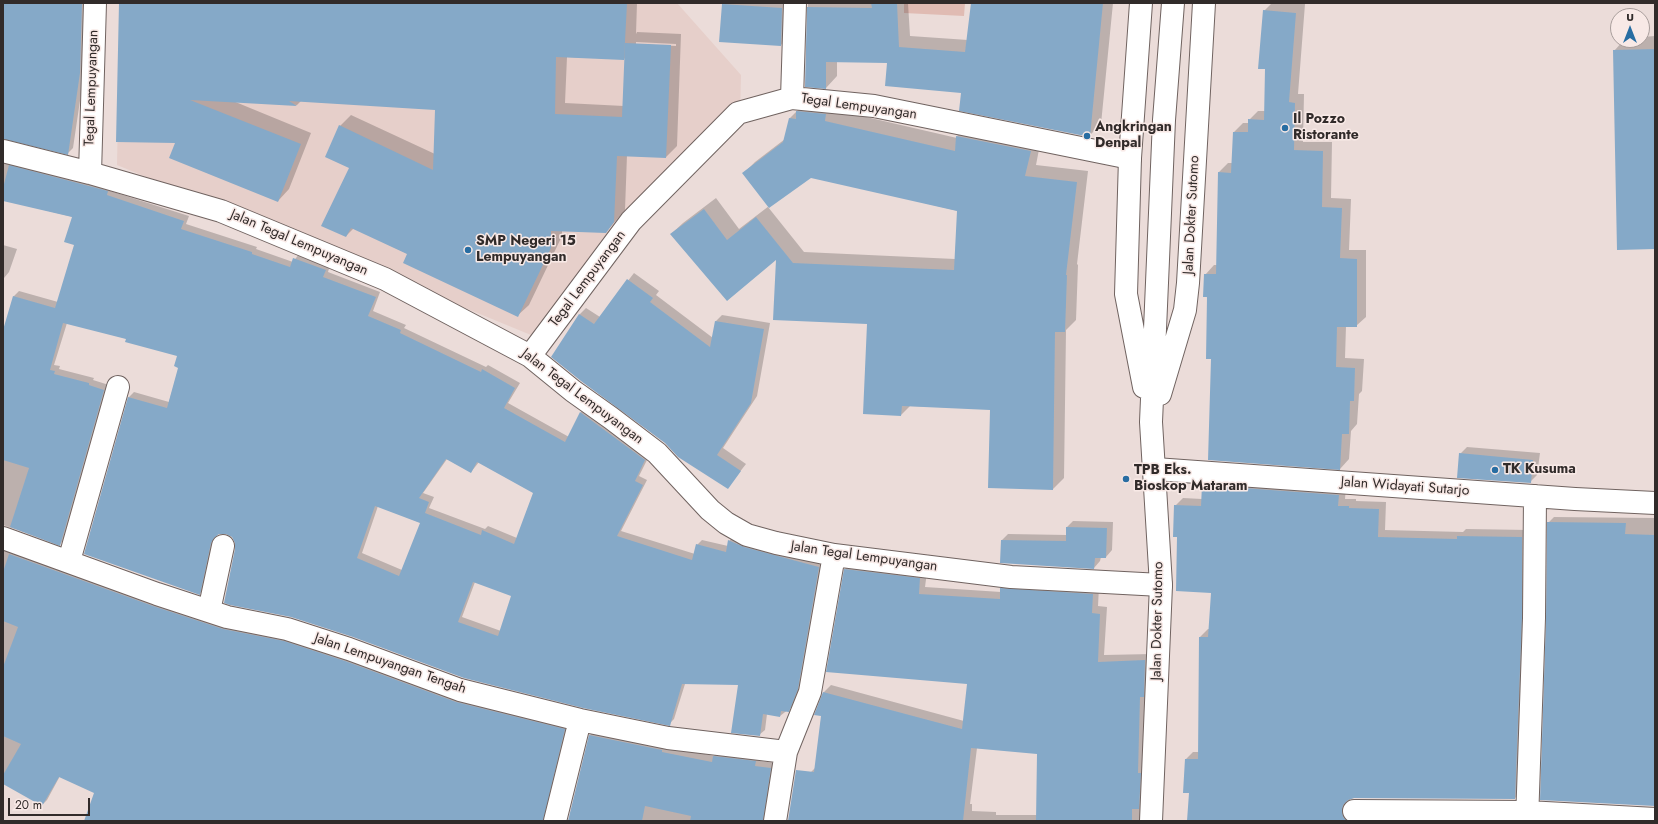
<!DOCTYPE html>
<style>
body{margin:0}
#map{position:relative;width:1658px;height:824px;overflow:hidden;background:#ebdcd9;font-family:Jost,sans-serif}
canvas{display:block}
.frame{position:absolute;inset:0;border:4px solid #312b2a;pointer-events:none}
.north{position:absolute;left:1610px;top:8px;width:40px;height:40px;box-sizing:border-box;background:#f8e9e6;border:1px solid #a89d9b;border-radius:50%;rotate:0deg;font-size:11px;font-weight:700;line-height:16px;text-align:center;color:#312b2a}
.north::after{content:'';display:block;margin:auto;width:14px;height:18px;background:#286da2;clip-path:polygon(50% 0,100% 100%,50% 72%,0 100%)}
.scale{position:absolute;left:8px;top:798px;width:82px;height:18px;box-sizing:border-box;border:2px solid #312b2a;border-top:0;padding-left:5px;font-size:12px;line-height:14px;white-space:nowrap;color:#312b2a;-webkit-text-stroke:3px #f8e9e6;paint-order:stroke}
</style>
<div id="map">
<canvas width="1658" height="824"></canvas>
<div class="frame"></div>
<div class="north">U</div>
<div class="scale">20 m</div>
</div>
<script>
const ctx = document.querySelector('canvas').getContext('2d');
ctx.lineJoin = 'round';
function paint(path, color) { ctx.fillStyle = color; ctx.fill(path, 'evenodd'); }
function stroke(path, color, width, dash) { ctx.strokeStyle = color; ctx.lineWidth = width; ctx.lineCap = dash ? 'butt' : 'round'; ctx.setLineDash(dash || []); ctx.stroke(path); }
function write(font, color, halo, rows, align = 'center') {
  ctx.font = font + ' Jost,sans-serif'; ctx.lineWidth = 3; ctx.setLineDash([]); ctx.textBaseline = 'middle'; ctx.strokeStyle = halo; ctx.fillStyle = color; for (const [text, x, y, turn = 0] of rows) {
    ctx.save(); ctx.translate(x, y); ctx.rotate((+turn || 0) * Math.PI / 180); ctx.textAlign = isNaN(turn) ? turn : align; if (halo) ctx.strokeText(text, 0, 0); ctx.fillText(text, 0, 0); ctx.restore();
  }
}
paint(new Path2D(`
 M120,3H677L741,75L740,118L531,335L117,165Z`), '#e6cfca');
paint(new Path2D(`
 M904,3H965L964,16L904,13Z`), '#e0bbb3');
paint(new Path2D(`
 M3,3H87L85,67L73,148L68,153L3,138Z
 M120,3H637L636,34L637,32L681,34L677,146L666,157L627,155L625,210L606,232L562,230V236L529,305L517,316L408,254L354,228L346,236L350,168L340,126L351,115L435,154L436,109L301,101L297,105L233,101L311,133L289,189L278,201L176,142ZM636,42L676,44V46L636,44ZM567,57L624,59L626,57L624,106L565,103Z
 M722,3H793L792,33L781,45Z
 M808,3H908L910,36L968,40L972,3H1113L1101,124L1089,136L962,92L888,62L837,61V76L826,88L806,86Z
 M1272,3L1305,4L1298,94H1304L1303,142H1332L1331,198L1351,199L1349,250H1366V317L1356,326H1346L1345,358L1364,359L1362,391L1359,394L1357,424L1351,431L1349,459L1340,469L1212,358L1205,275L1214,265H1218L1219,172L1228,163H1232L1234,132L1243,123H1249V120L1258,111H1265L1266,68L1264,11Z
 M1655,36V248L1614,51L1624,40H1642V37Z
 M808,100L836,110L957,138V136L969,125L1041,139L1036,165L1088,171L1077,264L1078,265L1076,320L1066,330L1064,478L1053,489L991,409L910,406L901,415L868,323L777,258L671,234L683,223L716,198L739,229L769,206L744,173L755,162L785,139L790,118ZM811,176L958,211L955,259L804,252L768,207Z
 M3,157L189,216L186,224L257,247L256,249L293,262L299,254L330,265L328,272L380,292L373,311L406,325L404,328L486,367L488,365L520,383L508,403L569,437L581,412L586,407L650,454L639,476L647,480L621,531L695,554L697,545L702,540L728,546L729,541L734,536L824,562L803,683L794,705L780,716L767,714L765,730L759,735L739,684H685L674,719L669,724L236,549V542L232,536L226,533L217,534L216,537L205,589L199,594L129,397L134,392L169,402L179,367V355L128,339L67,323L54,365L60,366L59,369L94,378L93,380L109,385L65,539L60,544L3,525V333L14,296L19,291L58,302L75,245L73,217L3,200ZM447,459L471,472L479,462L534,492L517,538L488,526L485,529L429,508L434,497L423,493ZM378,506L421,523L402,570L362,553ZM475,582L512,595L501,631L462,617Z
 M3,245L17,249L9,272L4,278Z
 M634,273L659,291L656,295L713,338L716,321L722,315L770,323L757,396L723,448L746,464L728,487L579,315L586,308L600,317Z
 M1467,447L1540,453L1537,475L1530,482L1460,454Z
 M1210,478L1346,487L1345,499H1356V501L1386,502L1385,530L1463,532L1466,529L1529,530L1523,791L1515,798H1354L1350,799L1349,802L1498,821H1188L1190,792L1186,759L1193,752H1199L1200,637L1208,629H1210L1212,592L1178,536L1175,506L1183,498L1202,499L1203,485Z
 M1554,517L1655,518V805L1548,618V523Z
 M1073,521L1113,522L1112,550L1106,557H1101L1100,561L1094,568L1002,540L1008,534L1067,535V527Z
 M3,544L569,724L549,821H85L96,792L60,776L47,800L42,805L3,783Z
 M852,562L927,572L925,587L1001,592V589L1008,582L1099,587L1098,606L1107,607L1104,655L1152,654L1141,821H806L811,772L816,767L824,692L831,685L964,721L968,683L845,569ZM977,748L1038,753L1037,815H996V812L972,811V804H970Z
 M595,730L714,756L719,751L760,756V761L775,763L769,821H569L590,735Z`), '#0003');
paint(new Path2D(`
 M3,3H82L80,73L68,155L3,139Z
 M119,3H627L624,60L556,57L555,114L622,117L625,43L671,45L666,158L617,156L614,222L606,233L551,231V248L518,317L403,263L407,254L351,228L346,237L321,226L349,168L325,157L339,125L433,170L435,110L289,101L297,106L190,100L301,144L278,202L169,158L175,143L116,142Z
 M871,3H897L899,47L965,52L971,3H1103L1090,137L959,111L961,93L885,86L887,63L826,62V89L805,87L807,7L872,8Z
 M722,4L782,8L781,46L719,42Z
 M1263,10L1296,13L1289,102L1295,103L1294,150L1323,151L1322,207L1342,208L1340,258L1357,259V327H1337L1336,367L1355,368L1354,401H1350L1349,434H1342L1340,470L1208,460L1211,359H1206L1207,297H1203L1204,274H1216L1218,172L1231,173L1233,132H1248V119L1264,120L1265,69H1258Z
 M1655,49V249L1617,250L1613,50Z
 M796,111L826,114L825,121L955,151L956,136L1031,151L1025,176L1077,182L1066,275H1067L1065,332H1055L1053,490L988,488L990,410L902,406L901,416L863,414L867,324L773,320L776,260L727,301L670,234L704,209L727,240L756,217L793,263L954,270L957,211L811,178L769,208L742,173L783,142L789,118L796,119Z
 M9,165L108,191L107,195L184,221L181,229L252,252V254L290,267L293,258L326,270L323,277L376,297L368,316L401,330L400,333L481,372L482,369L515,388L504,408L565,442L580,412L645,460L635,481L643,485L617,536L692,560L696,544L726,552L728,540L744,547L819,567L798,689L789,712L781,711L780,717L763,714L760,736L731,733L738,685L682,684L670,726L583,708L464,678L353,637L291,617L230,605L224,603L235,549V543L232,537L226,534H219L214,538L211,543L200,595L84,554L128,397L167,408L178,368L174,366L177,356L125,342L126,339L63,323L50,370L55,371L54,374L89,383V385L104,390L60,546L10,527L29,468L3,460V330L13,296L55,308L74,245L64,242L72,217L3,201V188ZM446,459L471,473L477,462L533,493L514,544L482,530L481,535L425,513L429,502L419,498ZM375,506L420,523L399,576L357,558ZM473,582L511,596L498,636L458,622Z
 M627,279L653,298L650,302L710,347L715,321L764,329L751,403L717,455L741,471L728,489L678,457L665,443L581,381L551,357L579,314L594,324Z
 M1459,453L1533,460L1531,483L1457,478Z
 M1202,485L1339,495L1338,506H1349V508L1379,509L1378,537L1457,539V536L1522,537V618L1515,799L1354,798L1348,800L1343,805L1342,811L1343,817L1347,821H1187L1189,793H1183L1185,759H1198L1199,637H1208L1211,593L1176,591L1177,537H1173L1174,505L1201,506Z
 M1547,522L1626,523L1625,534L1655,535V806L1540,800L1546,618Z
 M1066,527L1107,528L1106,558H1095L1094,569L1000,563L1001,540L1066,541Z
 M9,554L153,606L223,629L284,641L345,661L456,702L565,729L543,821H84L94,793L59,777L42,806L3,784V775L21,744L3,736V667L18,627L3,621V572Z
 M844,569L920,578L919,594L1000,599V588L1093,594L1092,613L1100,614L1098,662L1145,660L1144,697H1140L1138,773H1141L1139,809H1132V821H1036L1037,754L971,748L963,821H788L796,770L814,772L821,716L814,715L823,692L962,729L967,684L826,672Z
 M589,735L662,750V752L712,762L713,756L756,761L755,766L771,768L763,821H690L691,816L645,806L642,821H568Z`), '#85a9c8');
const minor = new Path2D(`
 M792,98L795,3
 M3,151L90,173L221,211L385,279L530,356L573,391L611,418L657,453L710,510L726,523L747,535L776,543L834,555L1011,577L1161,585
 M90,173L95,3
 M530,356L631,221L738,113L792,98L874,106L1130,158
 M1155,469L1575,499L1655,503
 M3,538L157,594L227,617L287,629L349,649L460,690L580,720L668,738L786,752
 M69,561L118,387
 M209,611L223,546
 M1354,811L1527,812L1655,819
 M555,821L580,720
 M775,821L786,752L810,692L834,555
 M1527,821L1534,618L1535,496`);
const major = new Path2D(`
 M1141,3L1130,158L1126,294L1144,387
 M1160,394L1185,310L1188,283L1204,3
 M1151,821L1161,585L1151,422L1164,120L1173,3`);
stroke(minor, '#706360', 24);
stroke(major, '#706360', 24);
stroke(minor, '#fff', 22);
stroke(major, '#fff', 22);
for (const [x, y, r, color] of [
 [1285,128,4,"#286da2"],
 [1087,136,4,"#286da2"],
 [468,250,4,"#286da2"],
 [1495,470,4,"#286da2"],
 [1126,479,4,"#286da2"]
]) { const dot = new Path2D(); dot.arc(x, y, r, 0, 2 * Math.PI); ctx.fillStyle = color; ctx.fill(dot); stroke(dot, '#f8e9e6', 1.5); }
write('14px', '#312b2a', '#f8e9e6', [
 ["Tegal Lempuyangan",92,88,-88],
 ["Tegal Lempuyangan",859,107,8],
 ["Jalan Dokter Sutomo",1192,215,-87],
 ["Jalan Tegal Lempuyangan",299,243,23],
 ["Tegal Lempuyangan",588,279,-53],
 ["Jalan Tegal Lempuyangan",582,397,37],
 ["Jalan Widayati Sutarjo",1405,487,4],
 ["Jalan Tegal Lempuyangan",864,557,8],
 ["Jalan Dokter Sutomo",1158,621,-89],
 ["Jalan Lempuyangan Tengah",390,664,19]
]);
write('bold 14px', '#312b2a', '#f8e9e6', [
 ["Il Pozzo",1293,120],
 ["Ristorante",1293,136],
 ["Angkringan",1095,128],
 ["Denpal",1095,144],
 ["SMP Negeri 15",476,242],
 ["Lempuyangan",476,258],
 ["TK Kusuma",1503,470],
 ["TPB Eks.",1134,471],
 ["Bioskop Mataram",1134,487]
], 'left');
</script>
